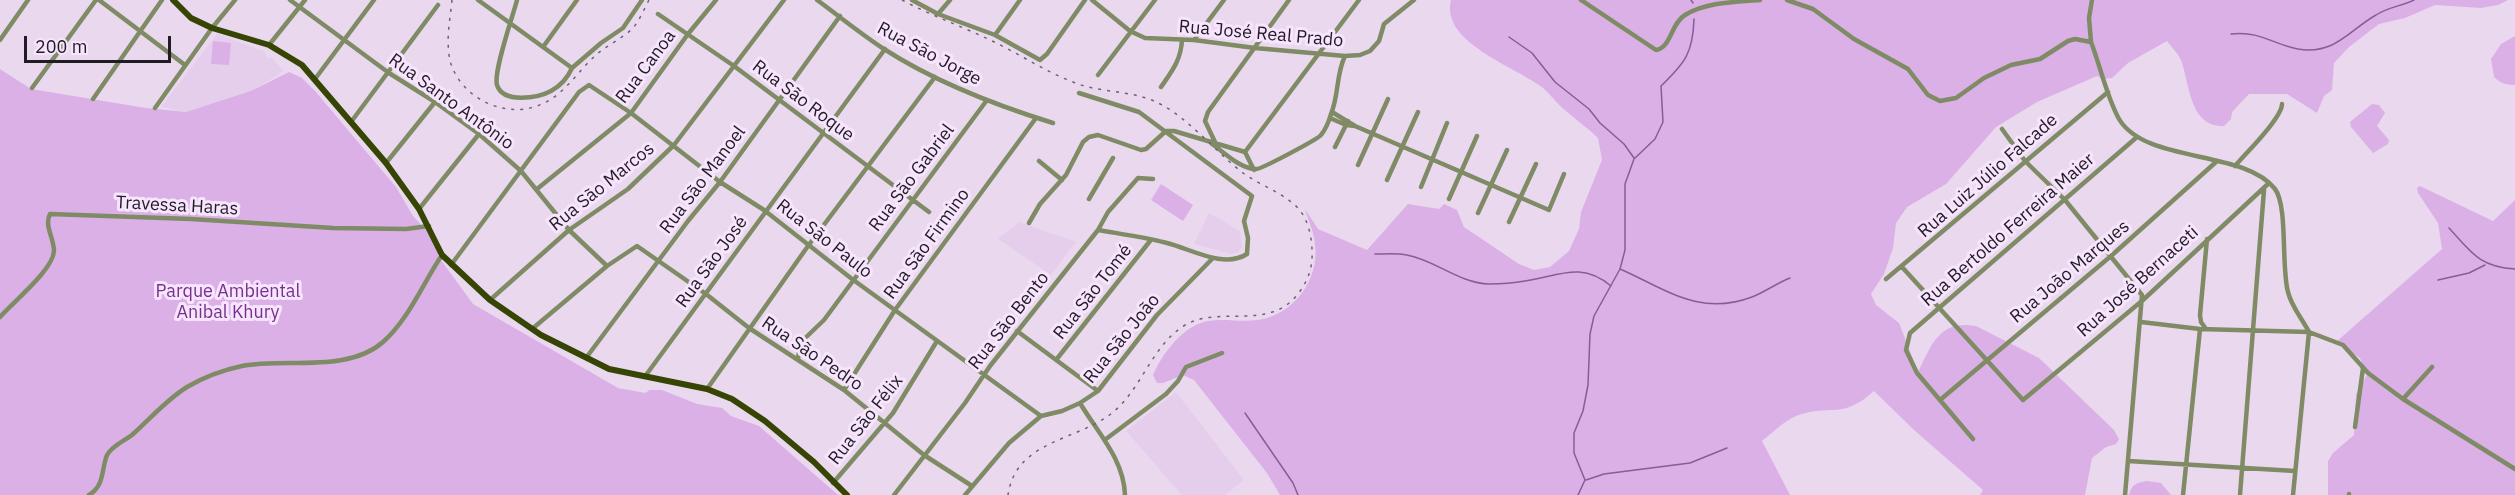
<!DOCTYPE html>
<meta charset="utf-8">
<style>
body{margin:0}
#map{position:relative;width:2515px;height:495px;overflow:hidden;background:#ead8ef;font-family:"IBM Plex Sans",sans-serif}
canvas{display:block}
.scale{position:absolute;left:24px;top:36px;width:147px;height:27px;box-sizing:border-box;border:3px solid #211b23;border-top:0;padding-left:8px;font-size:18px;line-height:21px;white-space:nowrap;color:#211b23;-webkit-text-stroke:4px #f7e5fd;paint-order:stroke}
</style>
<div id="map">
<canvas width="2515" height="495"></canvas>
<div class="scale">200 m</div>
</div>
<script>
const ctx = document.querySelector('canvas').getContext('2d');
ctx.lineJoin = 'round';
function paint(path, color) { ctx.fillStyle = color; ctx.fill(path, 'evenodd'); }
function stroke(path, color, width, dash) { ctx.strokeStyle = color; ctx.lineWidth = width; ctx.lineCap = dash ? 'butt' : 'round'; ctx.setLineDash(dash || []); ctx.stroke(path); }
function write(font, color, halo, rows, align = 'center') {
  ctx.font = font + ' "IBM Plex Sans",sans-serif'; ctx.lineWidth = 6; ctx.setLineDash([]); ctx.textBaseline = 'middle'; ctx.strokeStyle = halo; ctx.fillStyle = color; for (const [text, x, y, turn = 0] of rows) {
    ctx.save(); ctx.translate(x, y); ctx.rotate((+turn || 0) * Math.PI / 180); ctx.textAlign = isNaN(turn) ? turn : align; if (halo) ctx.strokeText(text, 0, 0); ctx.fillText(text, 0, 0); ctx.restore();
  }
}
paint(new Path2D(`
 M217,34L264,51L267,59L271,57L284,71L252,91L191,113L161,107Z
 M1209,213L1240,231L1242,247L1238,252L1232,254L1194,244Z
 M1019,222L1076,242L1051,275L998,239Z
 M1176,392L1244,480L1225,495H1182L1126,431Z`), '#e5ceec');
paint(new Path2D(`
 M1451,0H2508L2498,5L2481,8L2435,5L2405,18L2379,24L2349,47L2334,63L2332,90L2324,96L2317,113L2287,94H2249L2232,112L2231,119L2224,126C2189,127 2190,84 2181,60C2178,53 2171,47 2167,41L2128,63L2112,78L2103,79L2097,76L2037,102L1996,127L1946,184L1907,207L1896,223L1893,248L1884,274L1871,294L1876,305L1899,323L1918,372C1931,346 1939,319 1976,326L2039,358L2114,430L2119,439L2116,444L2106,447L2092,458L2085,495H1980L1983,490L1914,430L1874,391C1841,421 1829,403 1796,416C1784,421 1772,433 1762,441L1790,495H1280L1267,473L1194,380L1183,375L1163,383H1157L1153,375C1161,356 1179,332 1198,324C1217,316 1238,323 1258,320C1293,315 1320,280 1315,244C1314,232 1308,220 1305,209L1318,229L1367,250L1408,204L1439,209L1444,204L1457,210L1464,227L1519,264L1534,270L1550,267L1569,251L1579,229L1581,212L1602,160L1598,138C1588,128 1576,120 1566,111C1557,104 1551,95 1543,88C1517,67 1440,43 1451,0Z
 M2515,36V85C2506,85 2500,83 2494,77L2491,59L2501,44Z
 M213,41L231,43L229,65L211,64Z
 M0,69L31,89L146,108L186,112L251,91L289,72L302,78L315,91L396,187L413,216L439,244L440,248L438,256L473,304L618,388L645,393L650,390H662L697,404L722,408L731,416L759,426L838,495H0Z
 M2372,104L2379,105L2385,113L2377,126L2389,140L2388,144L2373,153L2351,127L2350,122Z
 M1161,184L1193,205L1183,221L1151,200Z
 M2420,186L2493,221L2515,200V495H2328V461L2333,453L2354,435L2356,394L2367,375L2360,358L2336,342L2442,249L2438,223L2418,193L2417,188Z
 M2147,481L2161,483L2171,495H2129C2132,484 2136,483 2147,481Z`), '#dab0e7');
stroke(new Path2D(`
 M1691,0L1693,3
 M2231,34C2262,31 2271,44 2298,49C2335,55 2348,31 2376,15C2388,7 2402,6 2414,0
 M1509,37L1532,53L1555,82L1589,109L1600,123L1624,144L1634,158
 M2449,228C2471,252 2479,267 2515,269
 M1375,254C1385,254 1397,253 1407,255C1435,260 1459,283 1489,284C1500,284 1514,283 1525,281C1559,276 1581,261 1611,286
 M1620,269C1666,289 1699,317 1752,297C1765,292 1777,283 1790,278
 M2438,280L2469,273L2485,265
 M1245,413L1293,483L1298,495
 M1586,480L1604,474L1690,463L1727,448
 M1578,495L1585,480L1574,453V433L1583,411L1588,385L1590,334L1594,316L1620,269L1625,250V184L1634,159L1655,139L1663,122L1661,86C1685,63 1693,53 1694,19`), '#885d95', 1.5);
stroke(new Path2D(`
 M99,0L185,65
 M290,0L389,73L435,102L479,134L521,171L569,230L607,266
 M478,0L572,68L601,43L623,28L642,0
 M517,0C513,16 493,72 497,85C503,104 538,98 551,91C560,86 568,77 572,68
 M817,0C839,16 861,34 884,49C935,82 995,105 1053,123
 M912,0L938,14L995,35L1040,60L1047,54L1085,0
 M1092,0L1130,31L1145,38L1194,40L1255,48L1345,56L1360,55L1370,51L1379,41L1384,24L1414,0
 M1581,0L1656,50C1671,48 1671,23 1685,15C1706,2 1736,2 1760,0
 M1787,0L1813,9L1854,39L1908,69L1928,95L1940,101L1956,98L1984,78L2011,65L2040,59L2068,41L2075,39L2091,42C2100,65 2107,98 2119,119C2146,164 2244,149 2275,189C2288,206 2281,267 2288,292C2291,306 2303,320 2309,332L2343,345L2368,373L2403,399L2515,469
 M658,14L734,66L929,212
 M938,14L950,0
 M995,35L1020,0
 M0,40L28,0
 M1194,40L1224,0
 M2091,42L2089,18L2092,0
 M269,45L305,0
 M543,47L577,0
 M1098,75L1155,0
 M315,79L374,0
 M1161,87C1172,71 1181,60 1182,40
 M32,88L96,0
 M1079,93L1139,112L1252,196L1244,221L1248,238L1247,254C1224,269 1191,249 1167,243C1144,237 1121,234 1098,230
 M93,99L162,0
 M155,108L212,28L235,0
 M1332,112L1355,126L1549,210L1564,174
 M1330,118L1346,125L1355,126
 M351,122L438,5
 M2002,129L2025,161L2065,200L2142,295L2125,495
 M1215,142L1205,121L1208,112L1289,0
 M1212,144C1224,152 1240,169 1256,169C1260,170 1318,139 1321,135C1325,130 1329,121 1331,114C1339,95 1336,74 1345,56
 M1335,147L1348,121
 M1245,152L1254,170
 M1039,161L1062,180
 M386,163L435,102
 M1358,165L1388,99
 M2235,166C2245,154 2282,118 2282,104
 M1387,180L1418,112
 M1421,187L1447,123
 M537,189L631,113L688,34L716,0
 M1089,199L1113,158
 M1449,199L1477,136
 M419,209L479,134
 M1478,213L1507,150
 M1509,222L1536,164
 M1029,223L1040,204L1066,175L1083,142L1089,137L1098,135L1141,150L1146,149L1166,131H1174L1245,152L1359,0
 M451,265L579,92L589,85L631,113L720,182L764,210L852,279L1041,416
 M1902,267L2023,400L2143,300L2269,183
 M1886,279L2108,92
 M490,300L569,230L628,189L674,145L784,0
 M0,317C14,301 53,270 54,251C54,238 44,226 50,214L191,219L333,228L406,229L429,226
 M2141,322L2200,329L2309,332L2293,495
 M532,329L607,266L637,246L706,294L749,328L844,390L924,455L972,486
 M2206,329L2201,322L2200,315L2207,239
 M1017,331L1098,391
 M586,358L688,221L720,182L840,16
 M798,359L800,343L824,320L987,100
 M1056,360L1150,241
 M646,375L885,49
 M707,389L808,246L935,77
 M844,390L895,310L1036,118
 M2403,399L2432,367
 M1940,400L2111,256L2216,162
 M1080,403C1097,432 1124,459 1125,495
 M2355,427L2363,368
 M1106,439L1166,394L1178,381L1186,367L1222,353
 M1973,439L1917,373L1906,350L1910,333L2137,137
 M2128,461L2295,471
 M833,483L893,413L937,341
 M89,495C105,485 101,470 107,455C112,446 124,441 132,435C150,419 166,400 187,387C204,377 223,370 242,366C286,358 348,373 383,342C409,319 423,283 442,255
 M894,495L965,403L990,366L1098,230L1108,212L1138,178L1153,179
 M965,495L1009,443L1041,416L1062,411L1080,403L1098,391L1157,315L1213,258
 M2183,495L2200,329
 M2240,495L2264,190
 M2349,495V494`), '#7f8b65', 4.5);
stroke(new Path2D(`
 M173,0L191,18L212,28L269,45L302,65L386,163L419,209L442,255L490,300L541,335L609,369L707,389L732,399L765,421L814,462L847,495`), '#364503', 6);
stroke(new Path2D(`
 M452,0C450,20 445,44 451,64C463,100 508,120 542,104C565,94 578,71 596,55C607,45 622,39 633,28C640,20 644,9 649,0
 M902,0C930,15 961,26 990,40C1018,53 1044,71 1073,82C1101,94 1134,89 1162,105C1190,120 1217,153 1243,173C1261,186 1282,192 1298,208C1308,219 1312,237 1312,251C1313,267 1308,281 1298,294C1267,333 1218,303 1182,327C1151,348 1141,390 1112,413C1077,441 1016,440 1008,495`), '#6d6370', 1.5, [3, 6]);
write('18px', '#211b23', '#f7e5fd', [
 ["Rua José Real Prado",1261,34,5],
 ["Rua São Jorge",929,54,28],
 ["Rua Canoa",646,67,-53],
 ["Rua São Roque",803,101,37],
 ["Rua Santo Antônio",451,102,36],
 ["Rua Luiz Júlio Falcade",1988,176,-41],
 ["Rua São Gabriel",912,178,-53],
 ["Rua São Manoel",703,180,-53],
 ["Rua São Marcos",602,187,-39],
 ["Travessa Haras",177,206,3],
 ["Rua Bertoldo Ferreira Maier",2008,230,-41],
 ["Rua São Paulo",824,239,38],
 ["Rua São Firmino",927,244,-54],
 ["Rua São José",712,262,-54],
 ["Rua João Marques",2070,272,-40],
 ["Rua José Bernaceti",2138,282,-42],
 ["Rua São Tomé",1093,292,-52],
 ["Rua São Bento",1009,321,-52],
 ["Rua São João",1122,339,-51],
 ["Rua São Pedro",812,354,34],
 ["Rua São Félix",866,420,-52]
]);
write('18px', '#78308d', '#f7e5fd', [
 ["Parque Ambiental",228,292],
 ["Anibal Khury",228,313]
]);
</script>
